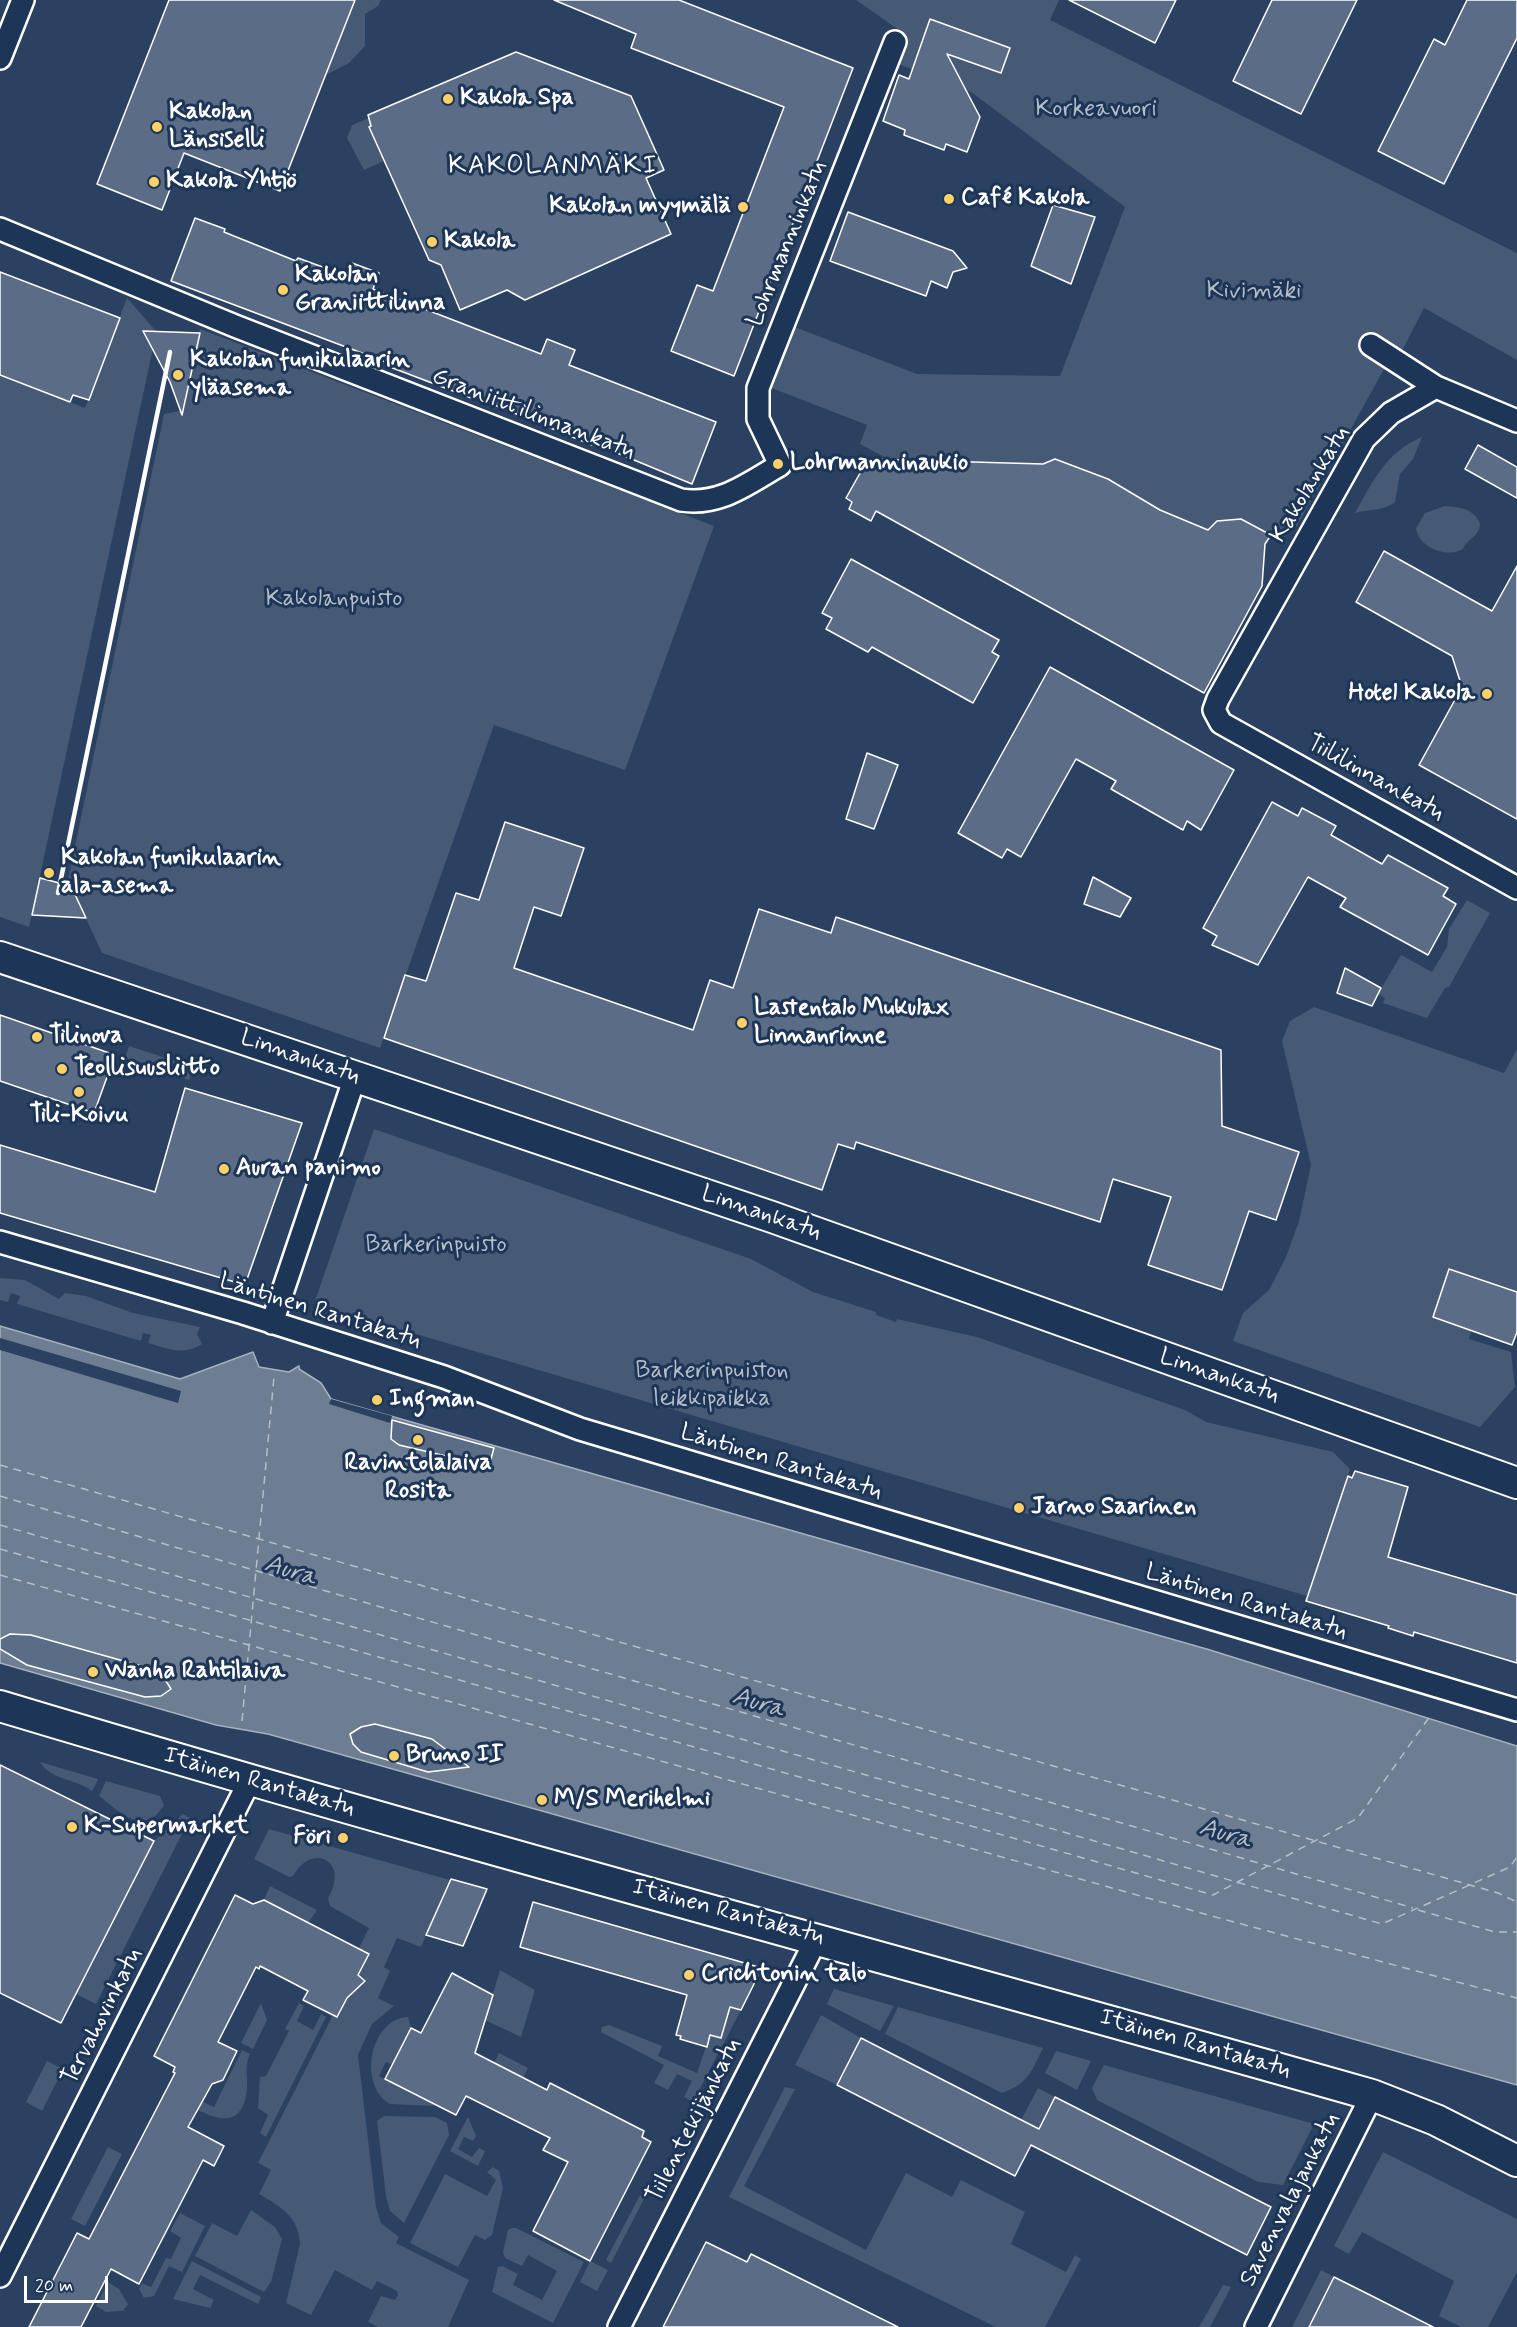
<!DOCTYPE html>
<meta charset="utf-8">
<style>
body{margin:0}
#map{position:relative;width:1517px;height:2327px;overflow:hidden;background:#2a4161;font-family:Mynerve,sans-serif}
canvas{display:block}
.scale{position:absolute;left:24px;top:2276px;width:84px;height:27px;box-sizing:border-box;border:3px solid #fff;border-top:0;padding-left:8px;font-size:18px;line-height:21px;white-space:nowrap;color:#fff;-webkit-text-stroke:4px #1d3557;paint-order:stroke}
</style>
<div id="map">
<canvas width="1517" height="2327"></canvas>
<div class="scale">20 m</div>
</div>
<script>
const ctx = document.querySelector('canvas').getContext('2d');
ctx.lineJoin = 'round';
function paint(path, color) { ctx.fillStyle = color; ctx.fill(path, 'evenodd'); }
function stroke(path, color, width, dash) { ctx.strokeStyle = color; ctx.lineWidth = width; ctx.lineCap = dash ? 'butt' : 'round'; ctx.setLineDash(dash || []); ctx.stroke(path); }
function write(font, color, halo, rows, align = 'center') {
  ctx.font = font + ' Mynerve,sans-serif'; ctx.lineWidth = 6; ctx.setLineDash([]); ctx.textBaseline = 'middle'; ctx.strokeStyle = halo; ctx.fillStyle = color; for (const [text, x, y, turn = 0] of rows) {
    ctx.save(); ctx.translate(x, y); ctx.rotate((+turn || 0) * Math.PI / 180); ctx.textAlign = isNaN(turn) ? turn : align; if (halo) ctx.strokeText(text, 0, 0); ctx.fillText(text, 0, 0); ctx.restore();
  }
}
paint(new Path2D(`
 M355,0H381L378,6L365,14V46L349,63L326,75Z
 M856,0H1059L1050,20L1517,253V360L1424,308L1402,351L1393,353L1297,526L1283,538L1271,535L1241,519L1217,521L1208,530L1043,464L888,459L860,444L867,425L769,387L792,326L917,374L1060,376L1125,207L971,92L893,62L906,35Z
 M369,118L372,125L369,127L384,161L364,170L347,138L352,125Z
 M127,298L156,331H144L153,348L29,927L0,917V375L85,408Z
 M200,329L714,526L625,770L494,725L380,1048L102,953L71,886L67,885L164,414L184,410Z
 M1422,437L1413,459L1400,474L1395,502C1384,511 1369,509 1355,513C1373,481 1386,452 1422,437Z
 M1445,506C1460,507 1475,509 1480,524C1480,536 1467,539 1463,549C1447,559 1418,547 1416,528L1425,513Z
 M1467,900L1490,913L1449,987L1445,988L1427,1018L1383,1003L1385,998L1378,994L1401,955L1432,972L1447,947L1449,929Z
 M1314,1007L1504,1073L1517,1049V1292L1449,1269L1433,1317L1471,1331L1469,1339L1511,1352L1515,1387L1480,1427L1233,1341L1243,1313L1269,1290L1286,1257L1299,1221L1311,1165L1282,1041L1290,1021Z
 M129,1046L194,1067L189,1080L125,1058Z
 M374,1129L751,1259L813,1292L876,1312V1315L896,1322L897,1319L977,1337L1185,1410L1206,1422L1333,1452L1350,1469L1307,1596L314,1304Z
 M0,1278L25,1280L59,1299L65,1293L86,1296L133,1313L200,1327L197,1334L202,1344C183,1356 169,1349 148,1343L151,1335L143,1333L141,1341L17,1304L20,1296L11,1293L8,1302L0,1300Z
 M40,1762L98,1779V1780L92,1791C76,1779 51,1780 40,1762Z
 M106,1781L160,1796L164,1805C144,1838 120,1812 99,1796Z
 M183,1814L190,1818L96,2004L76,1994L154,1841Z
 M269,1829L450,1880L421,1947L397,1938L384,1967L390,1971L378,1998L394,2006L372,2024L358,2055L376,2207L381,2223L399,2237L396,2243L469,2280L448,2327H378L368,2322L381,2296L395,2300L398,2295L397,2291L377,2281L372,2290L335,2270L311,2315L286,2303L300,2244C299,2217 280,2206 259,2194L271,2170L258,2163L333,2015L337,2017L352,1988L355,1990L364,1982L358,1975L369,1954L359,1948L369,1928L330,1906L328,1898C350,1862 313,1841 293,1876L289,1877L254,1859Z
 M270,1886L317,1910L308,1923L264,1900Z
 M500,1970L535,1990L521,2037L485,2020Z
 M834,1989L894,2006L880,2031L827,2004Z
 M261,2003L267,2020L253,2049L241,2043Z
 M299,2003L304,2006L297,2021L313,2030L321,2014L326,2017L266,2137L260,2133L268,2115L258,2108L260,2077L266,2076L289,2031L285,2029Z
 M730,2007L741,2010L693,2102L684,2097L692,2081L677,2074L668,2090L654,2083L664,2065L601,2032L602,2027L609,2025L662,2046L658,2056L697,2073L710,2035L720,2038Z
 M898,2007L1043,2048C1031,2072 1029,2083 1002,2093L885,2034Z
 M821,2015L861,2038L837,2085L795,2065Z
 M408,2017L411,2028L392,2065L386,2062L379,2076L434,2104L433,2106L390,2104C358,2086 369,2019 408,2017Z
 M242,2050L250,2054C244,2067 248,2076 247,2090C240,2143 197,2108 169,2094L176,2079L207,2095L203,2102L214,2107Z
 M1056,2051L1091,2061L1077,2090L1045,2073Z
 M499,2053L528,2068L523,2078L494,2063Z
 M47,2061L63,2069L42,2111L26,2102Z
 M1104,2065L1314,2124L1283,2185L1258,2182L1097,2100L1092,2088Z
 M785,2087L795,2089L744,2186L866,2250L906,2173L952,2197L961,2180L1025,2212L1011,2244L1066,2272L1075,2255L1081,2259L1045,2327H996L729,2197Z
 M1038,2088L1055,2097L1039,2129L1021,2120Z
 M384,2116L435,2117L447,2123L449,2135L404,2223L390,2211L386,2196L377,2121Z
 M468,2117L476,2136L473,2141L464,2137L458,2149L472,2157L479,2148L485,2151L478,2166L450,2151Z
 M108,2147L122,2154L85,2226L71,2219Z
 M1383,2152L1517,2219V2272L1488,2327H1461L1439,2316L1454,2281L1362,2232L1349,2254L1334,2246Z
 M493,2167L499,2171L503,2188L492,2235L485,2240L475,2235L458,2267L410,2243L445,2174L487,2196L496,2180L487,2172Z
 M640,2195L645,2197L611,2263L606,2260Z
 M251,2210L275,2227L282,2239L271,2282L264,2292L195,2256L212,2223L237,2236Z
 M180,2213L205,2226L182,2272L169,2266L154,2296L144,2298L139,2289L142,2283L151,2287L166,2258L171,2259L181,2238L170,2231Z
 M512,2228H516L584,2262L553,2323L492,2292L498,2267L502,2266L518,2274L513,2285L542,2300L557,2271L528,2255L522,2266L505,2258L503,2252L508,2230Z
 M192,2261L261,2297L258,2304L200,2275L193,2289L214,2300L210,2308L173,2299Z
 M590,2261L608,2270L597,2291L580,2282Z
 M1321,2270L1334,2277L1309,2327H1292Z
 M108,2282L119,2289L128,2304L123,2311L106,2312L96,2306Z
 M1223,2285L1231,2287L1210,2327H1199Z`), '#465975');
const water = new Path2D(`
 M0,1326L180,1379L253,1352L259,1367L289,1372L299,1366V1369L321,1383L331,1399L1210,1650L1517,1746V2085L268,1734L216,1725L0,1663Z`);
paint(water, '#6d7d92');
stroke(water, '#a7b1be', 1.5);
paint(new Path2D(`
 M0,1338L181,1391L178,1403L0,1350Z
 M331,1399L392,1416L390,1423L329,1404Z`), '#2a4161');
stroke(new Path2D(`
 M0,1465L1498,1893L1517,1902
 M0,1496L1413,1908
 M0,1525L1382,1924L1510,1867L1517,1857
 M0,1549L1213,1895L1358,1818L1428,1719
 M0,1575L1208,1915L1517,1998
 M242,1721L274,1377
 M1418,1910L1495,1932H1517`), '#b6bec8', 1.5, [8, 6]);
const building = new Path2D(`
 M169,0H355L280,191L184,153L162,210L97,184Z
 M554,0H679L853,68L734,376L671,351L697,285L713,291L784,107L631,48L636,34Z
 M1069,0H1176L1155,43Z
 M1272,0H1357L1301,114L1233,81Z
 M1467,0H1517V38L1444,184L1378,151L1434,39L1445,45Z
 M930,19L1010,48L1001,73L947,54L980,117L967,152L946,144L944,150L904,135L905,130L883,121L899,75L909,79Z
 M516,52L631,96L664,170L646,178L671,234L525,300L507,290L460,310L441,265L429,260L369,127L371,126L368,115Z
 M1053,205L1095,217L1071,284L1031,266Z
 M848,212L953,251L967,268L953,272L947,288L931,281L926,296L830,261Z
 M195,218L225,229L224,232L296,261L298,258L347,276L352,263L379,273L373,289L541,354L547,339L575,350L569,365L716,422L692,484L593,443L592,445L475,397L474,399L390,367L391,364L171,281Z
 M0,272L120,318L89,400L73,395L70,402L0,375Z
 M143,331L200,333L182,415L170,382Z
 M1478,445L1517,467V498L1465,469Z
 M868,459L1043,464L1055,459L1108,479L1160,510L1208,530L1217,521L1241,519L1271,535L1265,544L1262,586L1204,693L876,511L871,521L849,509L852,502L846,498Z
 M1384,551L1492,611L1517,566V819L1419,765L1462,687L1452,656L1356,602Z
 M851,559L999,640L992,652L999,656L973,703L872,647L868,652L826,629L832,618L822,613Z
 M1050,667L1234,770L1201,830L1187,821L1183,830L1111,789L1116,781L1076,759L1021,857L1007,849L1002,858L958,833Z
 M867,753L898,765L874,829L846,819Z
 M1272,802L1298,816L1302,808L1336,826L1331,835L1382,864L1388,855L1448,888L1443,896L1456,904L1428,955L1340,907L1346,898L1308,877L1258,965L1212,945L1217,936L1203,928Z
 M505,822L584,848L561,916L534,907L514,968L693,1030L710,980L733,988L759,909L831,933L836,917L1221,1050L1222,1126L1299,1152L1276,1220L1249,1211L1222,1290L1148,1265L1171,1197L1113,1179L1100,1222L856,1142L854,1149L838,1144L822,1190L384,1038L405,975L426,981L456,893L479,900Z
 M1093,877L1131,898L1120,917L1084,904Z
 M40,878L71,886L86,918L32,915Z
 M1345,968L1381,988L1372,1006L1337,993Z
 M0,1015L115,1055L94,1113L0,1081Z
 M185,1088L302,1123L245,1285L0,1213V1145L155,1192Z
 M1449,1269L1517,1292V1332L1512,1345L1433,1317Z
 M392,1420L494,1448L489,1466L399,1445L391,1439Z
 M1355,1471L1408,1487L1388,1557L1517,1595V1663L1414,1632L1413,1636L1388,1628L1389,1626L1306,1601L1348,1476L1352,1478Z
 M10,1634L31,1635L152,1669L164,1678L171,1689L161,1696L145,1697L27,1665L0,1649V1639Z
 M375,1724L432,1739L469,1767L428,1772L361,1752L353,1744L350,1734L361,1727Z
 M0,1765L154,1841L61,2023L0,1993Z
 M451,1879L487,1889L463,1946L426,1935Z
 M235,1895L253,1904L264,1900L369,1954L358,1975L365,1981L347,1998L337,2017L303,2000L308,1991L260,1966L259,1969L256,1967L218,2042L237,2051L223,2080L212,2084L188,2127L224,2146L214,2166L203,2160L139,2284L111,2269L81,2327H29L77,2233L89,2239L175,2073L173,2072L175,2067L154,2056Z
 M533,1902L762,1968L741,2010L730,2007L721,2038L710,2035L707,2047L680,2039L681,2036L676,2035L687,1995L520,1947Z
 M452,1973L493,1995L475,2053L547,2090L550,2083L644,2131L642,2137L651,2142L590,2261L533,2231L568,2162L543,2150L550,2138L466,2096L456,2115L385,2079L411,2028L421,2033Z
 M861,2038L1039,2129L1055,2097L1271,2207L1247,2255L1031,2145L1015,2176L837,2085Z
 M706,2242L747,2262L751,2254L898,2327H663Z
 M1334,2277L1370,2295L1433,2327H1309Z`);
paint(building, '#5b6c86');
stroke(building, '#fff', 1.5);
const street = new Path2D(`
 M0,58L23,0
 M0,229L235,326L681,500C720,506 747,484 780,465L758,419V388L895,42
 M1371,345L1436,387L1517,421
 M1436,387L1391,413L1364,439L1218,699L1214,710L1221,723L1517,888
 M0,1242L243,1313L444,1377L580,1429L1517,1710
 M272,1323L355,1077
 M0,2276L250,1780
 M619,2327L817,1938
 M1256,2327L1372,2095`);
const secondary = new Path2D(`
 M0,957L772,1217L1517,1483
 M0,1706C455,1843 915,1965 1372,2095L1436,2120L1517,2161`);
stroke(street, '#fff', 26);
stroke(secondary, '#fff', 34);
stroke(street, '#1d3557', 21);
stroke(secondary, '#1d3557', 30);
stroke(new Path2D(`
 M58,893L170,352`), '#fff', 4.5);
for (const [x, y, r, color] of [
 [448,99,6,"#ffd166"],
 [157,127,6,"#ffd166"],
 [154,182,6,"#ffd166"],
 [949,199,6,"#ffd166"],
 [743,207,6,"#ffd166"],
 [432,242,6,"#ffd166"],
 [283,290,6,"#ffd166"],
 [178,375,6,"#ffd166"],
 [778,464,6,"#ffd166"],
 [1487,694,6,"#ffd166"],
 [49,873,6,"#ffd166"],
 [742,1023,6,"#ffd166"],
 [37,1037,6,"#ffd166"],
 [62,1069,6,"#ffd166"],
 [79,1092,6,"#ffd166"],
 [224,1169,6,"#ffd166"],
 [377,1400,6,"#ffd166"],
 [418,1440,6,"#ffd166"],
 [1019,1508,6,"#ffd166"],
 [93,1672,6,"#ffd166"],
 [394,1756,6,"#ffd166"],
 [542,1800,6,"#ffd166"],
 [72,1827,6,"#ffd166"],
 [343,1838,6,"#ffd166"],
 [689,1975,6,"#ffd166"]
]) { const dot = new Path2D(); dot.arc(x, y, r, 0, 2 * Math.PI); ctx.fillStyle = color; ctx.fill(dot); stroke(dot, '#1d3557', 2); }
write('bold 24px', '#fff', '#1d3557', [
 ["Kakola Spa",460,99],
 ["Kakolan",169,113],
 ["Länsiselli",169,141],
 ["Kakola Yhtiö",166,182],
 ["Café Kakola",961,199],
 ["Kakolan myymälä",731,207,"right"],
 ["Kakola",444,242],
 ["Kakolan",295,276],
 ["Graniittilinna",295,304],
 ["Kakolan funikulaarin",190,361],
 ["yläasema",190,389],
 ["Lohrmanninaukio",790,464],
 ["Hotel Kakola",1475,694,"right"],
 ["Kakolan funikulaarin",61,859],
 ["ala-asema",61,887],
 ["Lastentalo Mukulax",754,1009],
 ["Linnanrinne",754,1037],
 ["Tilinova",49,1037],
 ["Teollisuusliitto",74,1069],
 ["Tili-Koivu",79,1116,"center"],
 ["Auran panimo",236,1169],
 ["Ingman",389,1400],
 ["Ravintolalaiva",418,1464,"center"],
 ["Rosita",418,1492,"center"],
 ["Jarno Saarinen",1031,1508],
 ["Wanha Rahtilaiva",105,1672],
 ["Bruno II",406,1756],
 ["M/S Merihelmi",554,1800],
 ["K-Supermarket",84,1827],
 ["Föri",331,1838,"right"],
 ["Crichtonin talo",701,1975]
], 'left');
write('24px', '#b5bdc8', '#1d3557', [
 ["Korkeavuori",1096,110],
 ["Kivimäki",1254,292],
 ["Kakolanpuisto",334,600],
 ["Barkerinpuisto",436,1246],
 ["Barkerinpuiston",712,1372],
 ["leikkipaikka",712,1400]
]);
write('24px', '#fff', '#1d3557', [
 ["Lohrmanninkatu",788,244,-68],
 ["Graniittilinnankatu",533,415,21],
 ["Kakolankatu",1311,485,-59],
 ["Tiililinnankatu",1375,779,29],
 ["Linnankatu",300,1058,19],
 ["Linnankatu",761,1214,19],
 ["Läntinen Rantakatu",320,1312,17],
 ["Linnankatu",1219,1377,19],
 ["Läntinen Rantakatu",781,1463,17],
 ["Läntinen Rantakatu",1246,1603,17],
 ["Itäinen Rantakatu",259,1783,16],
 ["Itäinen Rantakatu",728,1913,15],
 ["Tervahovinkatu",103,2017,-63],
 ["Itäinen Rantakatu",1195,2045,16],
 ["Tiilentekijänkatu",695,2121,-63],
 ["Savenvalajankatu",1291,2200,-63]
]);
ctx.letterSpacing = '1.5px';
write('26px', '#fff', '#1d3557', [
 ["KAKOLANMÄKI",553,168]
]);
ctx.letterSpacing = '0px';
write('italic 26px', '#b6bec8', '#1d3557', [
 ["Aura",290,1572,17],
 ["Aura",758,1704,16],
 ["Aura",1225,1835,16]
]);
</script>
